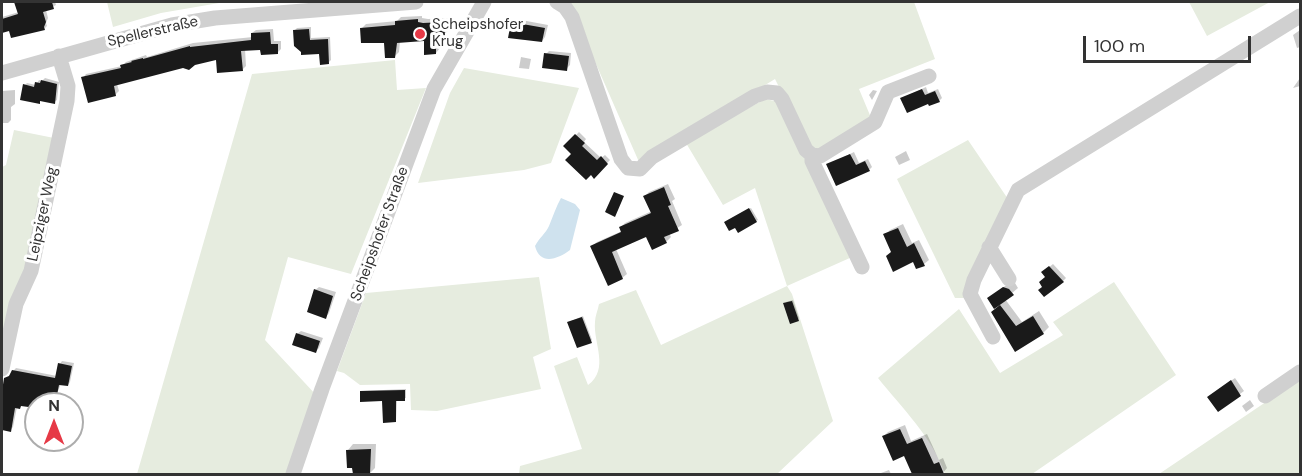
<!DOCTYPE html>
<meta charset="utf-8">
<style>
body{margin:0}
#map{position:relative;width:1302px;height:476px;overflow:hidden;background:#fff;font-family:"DM Sans",sans-serif}
canvas{display:block}
.frame{position:absolute;inset:0;border:3px solid #333;pointer-events:none}
.north{position:absolute;left:24px;top:392px;width:60px;height:60px;box-sizing:border-box;background:#fff;border:2px solid #adadad;border-radius:50%;rotate:0deg;font-size:16px;font-weight:700;line-height:24px;text-align:center;color:#333}
.north::after{content:'';display:block;margin:auto;width:21px;height:27px;background:#e63946;clip-path:polygon(50% 0,100% 100%,50% 72%,0 100%)}
.scale{position:absolute;left:1083px;top:36px;width:168px;height:27px;box-sizing:border-box;border:3px solid #333;border-top:0;padding-left:8px;font-size:18px;line-height:21px;white-space:nowrap;color:#333;-webkit-text-stroke:4px #fff;paint-order:stroke}
</style>
<div id="map">
<canvas width="1302" height="476"></canvas>
<div class="frame"></div>
<div class="north">N</div>
<div class="scale">100 m</div>
</div>
<script>
const ctx = document.querySelector('canvas').getContext('2d');
ctx.lineJoin = 'round';
function paint(path, color) { ctx.fillStyle = color; ctx.fill(path, 'evenodd'); }
function stroke(path, color, width, dash) { ctx.strokeStyle = color; ctx.lineWidth = width; ctx.lineCap = dash ? 'butt' : 'round'; ctx.setLineDash(dash || []); ctx.stroke(path); }
function write(font, color, halo, rows, align = 'center') {
  ctx.font = font + ' "DM Sans",sans-serif'; ctx.lineWidth = 6; ctx.setLineDash([]); ctx.textBaseline = 'middle'; ctx.strokeStyle = halo; ctx.fillStyle = color; for (const [text, x, y, turn = 0] of rows) {
    ctx.save(); ctx.translate(x, y); ctx.rotate((+turn || 0) * Math.PI / 180); ctx.textAlign = isNaN(turn) ? turn : align; if (halo) ctx.strokeText(text, 0, 0); ctx.fillText(text, 0, 0); ctx.restore();
  }
}
paint(new Path2D(`
 M107,2H225L161,13L113,27Z
 M567,2H914L935,59L859,89L872,120L817,151L808,145L775,79L639,162L571,7Z
 M1189,2H1270L1207,36Z
 M395,60L397,90L426,88L351,274L288,257L265,340L317,396L287,474H137L252,74Z
 M464,68L579,88L551,163L524,170L418,183L450,93Z
 M765,99L779,102L852,257L787,286L792,294L833,421L777,474H519L520,466L582,449L554,366L577,357L588,385C610,369 593,343 595,322C595,316 598,310 599,304L636,290L661,345L787,286L755,188L723,205L686,143Z
 M14,130L54,138L27,269L2,350V167L6,165Z
 M968,140L1008,199L967,298H955L897,179Z
 M539,277L551,349L533,357L541,389L437,411L411,410L410,384L360,385L344,373L337,371L366,293Z
 M1114,282L1176,375L1032,474H945C933,438 902,408 878,378L959,309L1000,373L1063,335L1053,322Z
 M1300,379V472L1297,474H1159Z`), '#e6ecdf');
paint(new Path2D(`
 M561,198L575,204L580,210L570,250C558,259 540,266 535,246C539,238 546,233 549,226C553,216 556,207 561,198Z`), '#cfe2ee');
paint(new Path2D(`
 M16,2H55L56,5L46,10L48,18L46,23L47,26L44,29L10,30L2,32V17L19,12Z
 M422,16V18L428,19L448,18L449,30L444,34L439,35L440,48L436,53L425,40L400,41L399,52L395,56L385,41L361,29L366,24L397,21L401,17Z
 M516,19L548,25L545,37L542,41L512,22Z
 M311,27V38L330,37L331,60L329,62L295,30L297,28Z
 M273,29L274,41H281V49L277,53L262,49H245L246,66L242,70L217,58L117,84L119,91L115,95L83,78L86,74L122,66L126,62L146,55L147,57L193,43L253,37L252,33L256,30Z
 M1300,30V47L1297,48L1293,35Z
 M549,51L571,53L570,65L566,69L546,54Z
 M521,57L531,59L529,69L519,68Z
 M45,78L59,82L57,100L54,102L42,99L39,102L25,85L27,83L36,85L39,80L42,81Z
 M1300,78V86L1293,88Z
 M926,87L928,93L938,89L942,98L939,101L929,102L902,98Z
 M15,90V104L11,107V120L8,123H2V91Z
 M873,90L877,91L872,100L869,95Z
 M579,132L586,139L584,142L601,158L605,155L610,160L594,177L565,146Z
 M906,151L910,160L899,165L895,157Z
 M854,152L859,163L868,159L872,167L869,170L828,165Z
 M668,184L675,199L672,201L682,225L669,233L671,237L666,242L647,235L616,249L627,274L622,278L592,246L597,242L622,231L621,227L625,223L652,211L645,196L649,192Z
 M751,208L758,220L756,221H727Z
 M903,224L912,243L919,240L929,260L924,264L892,251L885,235L890,230Z
 M1053,264L1066,278L1063,281L1044,286L1047,277L1043,272Z
 M1010,282L1015,283L1018,288L1005,299L1022,322L1039,311L1049,327L1043,333L1015,350L996,309L989,299Z
 M319,287L336,292L329,313L326,317L315,290Z
 M793,300L799,318L798,320L786,302Z
 M583,316L592,340L591,341L571,321Z
 M301,331L323,338L319,348L316,351L297,334Z
 M62,361L74,363L70,382L68,385L61,383L57,394L54,393L51,399L42,397L41,404H36V407L22,404L17,407L13,427L10,430L2,428V400L6,379L16,368L57,376L60,364Z
 M1235,378L1244,391L1218,410L1212,394Z
 M406,389V398L397,400L396,421L384,400L361,391Z
 M1250,400L1254,406L1246,412L1242,406Z
 M905,425L911,441L927,434L939,460L943,458L947,468L942,474H913L905,454L884,436L888,432Z
 M353,444H376L375,468L369,474H354V467L348,450Z
 M889,470L891,474H880L881,473Z`), '#0003');
paint(new Path2D(`
 M14,2H52L54,9L43,12L46,22L44,27L45,30L11,38L9,31L2,33V19L18,14Z
 M418,19V22L423,23L444,22L445,36L436,37V54L424,55V41L397,43L395,58H385L384,43H361L360,28L395,25V21Z
 M511,22L545,28L542,42L508,38Z
 M309,29L310,40L328,39L329,64L320,65L319,54L301,55V52L294,46L293,30Z
 M270,32L271,44H278V54L261,55L260,50L241,51L243,71L217,73L216,60L195,65L189,70L183,68L114,86L116,96L88,103L81,77L121,68L120,65L132,62L131,61L143,58V59L190,46V47L251,40V33Z
 M544,53L569,56L567,71L542,68Z
 M41,80L57,84L55,104L40,101V104L20,100L23,84L34,87L35,82L40,83Z
 M922,89L925,95L935,91L940,102L929,106L928,104L907,113L900,98Z
 M575,134L585,143L582,146L597,160L601,156L608,164L594,179L591,175L586,180L565,160L571,154L563,146Z
 M850,154L856,165L865,161L870,171L836,186L826,164Z
 M664,187L671,205L668,206L679,231L664,237L667,243L652,250L646,237L612,252L623,279L608,286L590,246L621,232L619,227L651,213L643,196Z
 M614,192L624,196L615,217L605,212Z
 M749,208L757,222L738,233L735,228L729,231L724,222Z
 M898,228L907,247L914,243L925,266L916,269L913,262L893,272L886,256L891,252L883,234Z
 M1049,266L1064,282L1044,297L1038,290L1042,287L1039,282L1045,277L1041,272Z
 M1003,287L1009,289L1014,295L994,309L987,298Z
 M314,289L333,296L326,319L307,312Z
 M792,301L799,321L790,324L783,303Z
 M1000,305L1016,326L1033,316L1044,334L1015,352L991,312Z
 M582,317L592,343L577,348L567,322Z
 M296,333L320,341L316,353L292,345Z
 M58,363L72,366L68,386L59,385L57,395H53L52,400L40,398L39,404H36V408L21,406L20,409L15,408L11,432L2,430V391L4,378L9,376L12,370L55,378Z
 M1231,380L1241,396L1218,412L1207,397Z
 M405,390V401H396V422L383,423L382,401L360,402V391Z
 M900,429L907,444L922,438L933,462L934,464L939,462L944,474H912L904,456L893,461L882,436Z
 M371,449L370,474H353L352,468H347L346,450Z`), '#1a1a1a');
stroke(new Path2D(`
 M557,2L565,7L572,17L621,159L628,168L640,169L652,157L755,96L767,92L777,93L782,99L806,150L812,155L820,156L875,122L888,92L929,76
 M2,73L172,25L215,18L416,2
 M812,155V161L862,267
 M989,247L1009,279
 M993,337L970,294L974,280L1018,190L1300,16
 M2,369L16,304L31,271L67,101L68,86L59,56
 M1265,396L1300,372
 M293,474L322,389L434,89L484,2`), '#d0d0d0', 15);
for (const [x, y, r, color] of [
 [420,34,6,"#e63946"]
]) { const dot = new Path2D(); dot.arc(x, y, r, 0, 2 * Math.PI); ctx.fillStyle = color; ctx.fill(dot); stroke(dot, '#fff', 2); }
write('15px', '#333', '#fff', [
 ["Scheipshofer",432,25],
 ["Krug",432,42]
], 'left');
write('15px', '#333', '#fff', [
 ["Spellerstraße",153,32,-13],
 ["Leipziger Weg",43,214,-78],
 ["Scheipshofer Straße",380,234,-70]
]);
</script>
